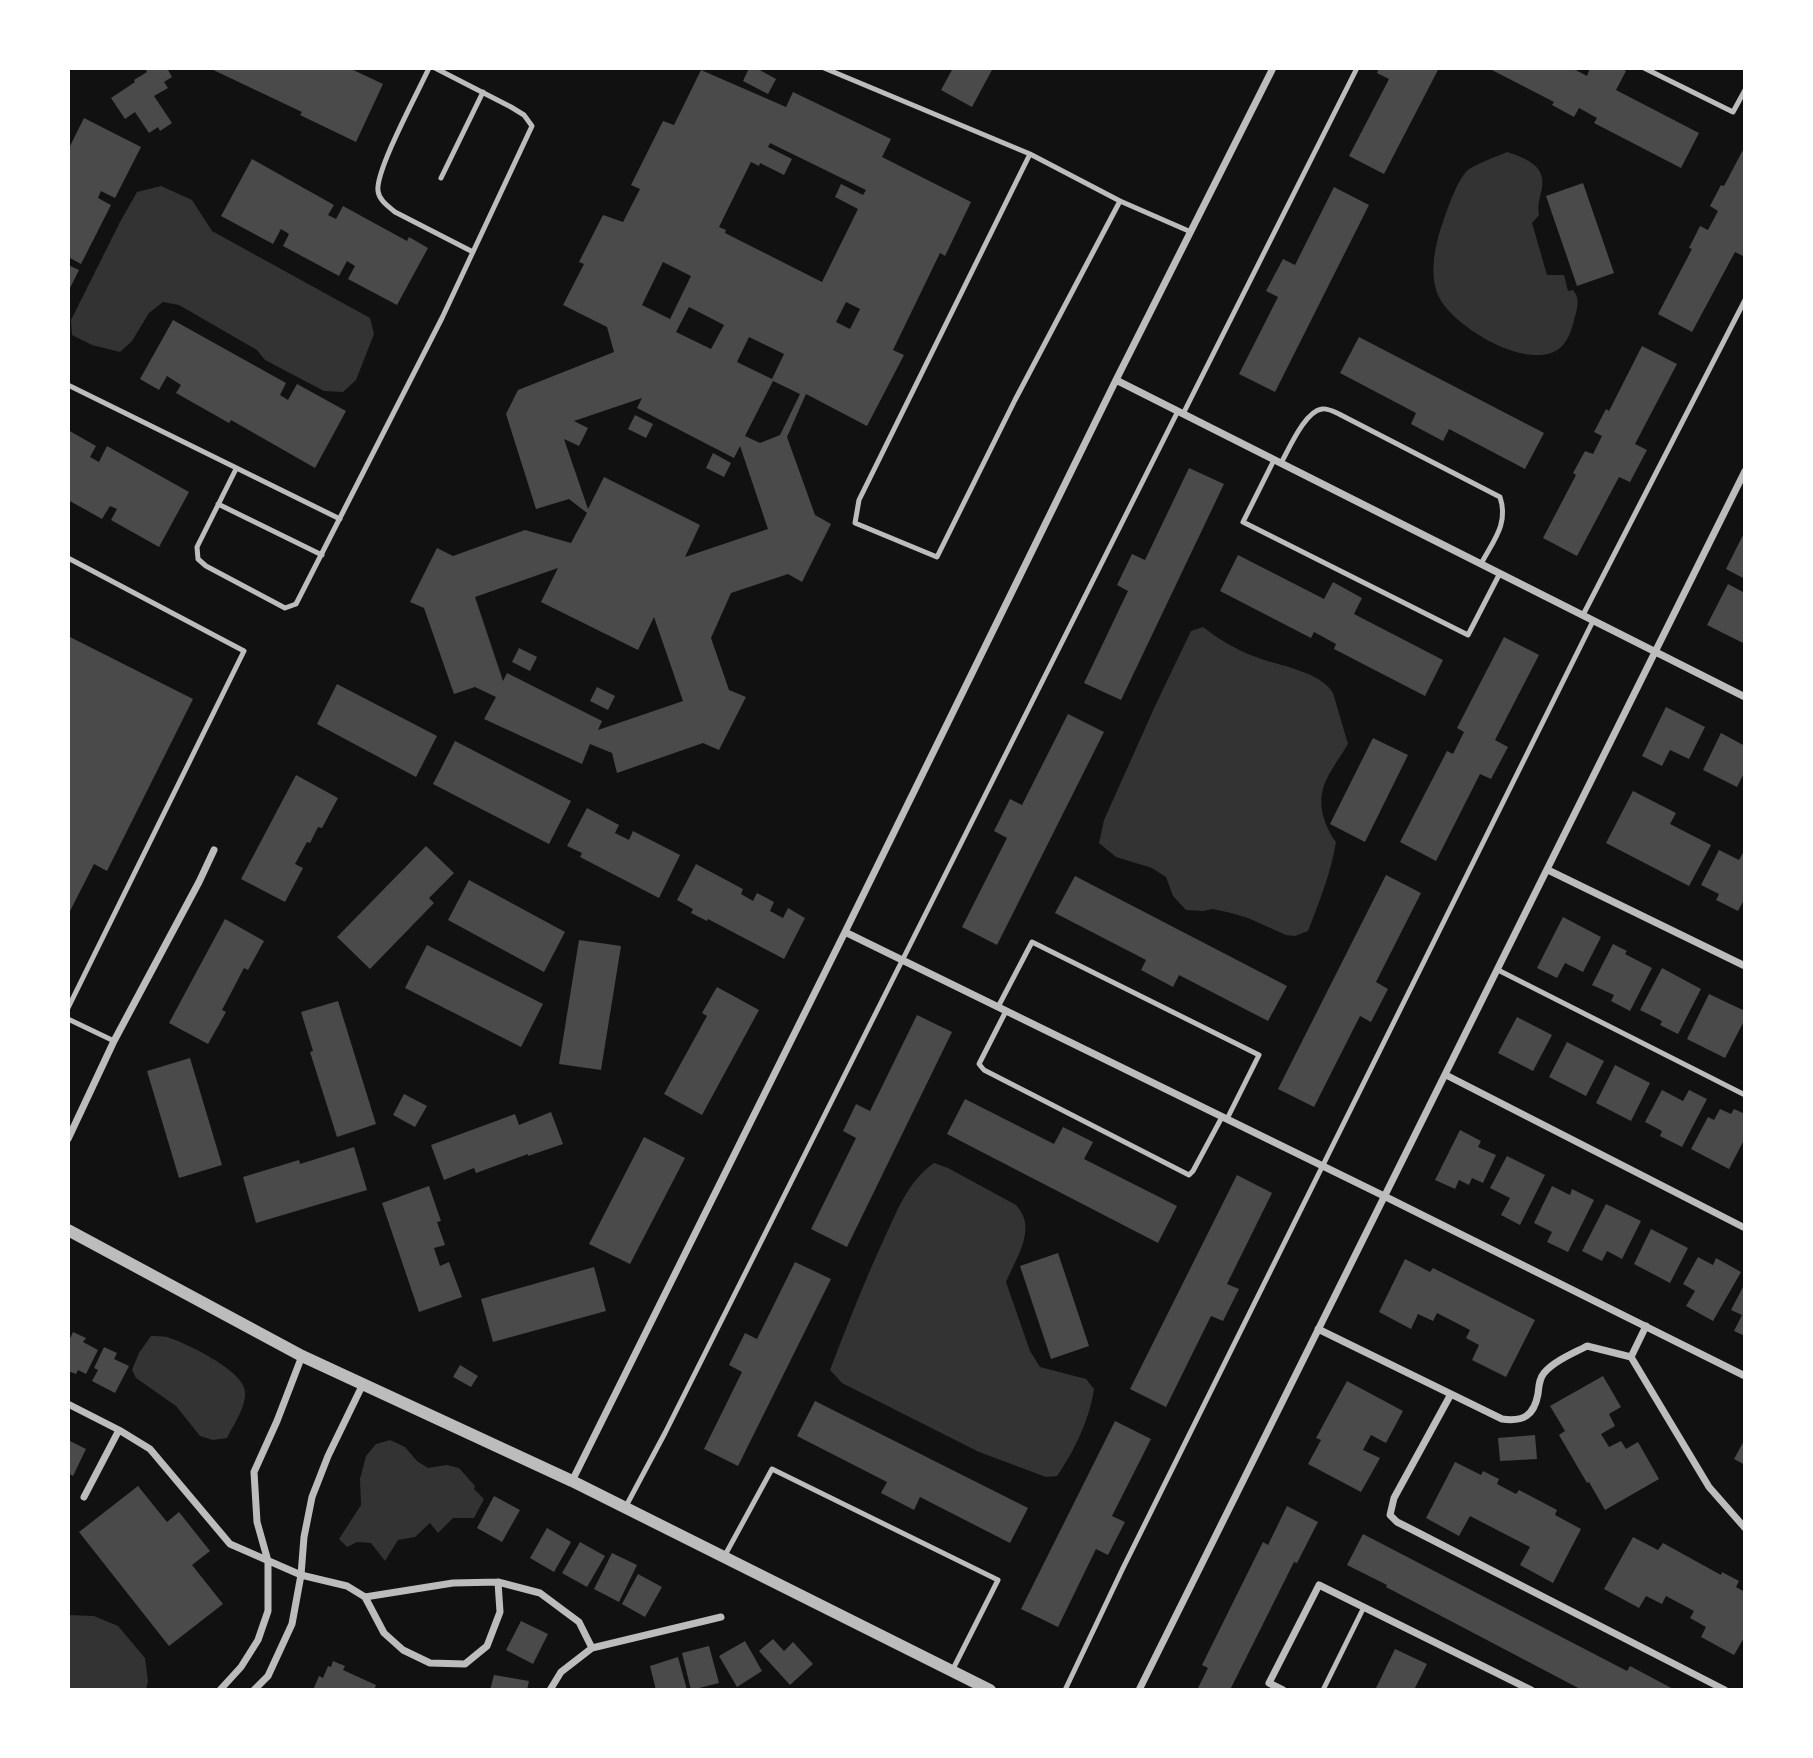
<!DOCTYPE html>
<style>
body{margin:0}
#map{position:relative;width:1813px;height:1758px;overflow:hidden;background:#111;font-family:"DM Sans",sans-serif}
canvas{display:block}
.frame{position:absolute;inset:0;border:70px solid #fff;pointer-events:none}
</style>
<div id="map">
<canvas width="1813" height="1758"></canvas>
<div class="frame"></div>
</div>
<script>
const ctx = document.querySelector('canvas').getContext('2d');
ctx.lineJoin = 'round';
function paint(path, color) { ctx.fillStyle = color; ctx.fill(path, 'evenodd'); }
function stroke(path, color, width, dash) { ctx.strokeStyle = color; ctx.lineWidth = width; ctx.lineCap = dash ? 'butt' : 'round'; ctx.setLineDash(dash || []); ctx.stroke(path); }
paint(new Path2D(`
 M1507,152C1525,158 1546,165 1542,188C1540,198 1537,205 1539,215L1532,223L1547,275H1564L1568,291L1573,290C1581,299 1577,309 1574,320C1572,329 1568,341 1560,348C1529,373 1451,326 1438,295C1429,273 1435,244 1443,222C1447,210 1458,178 1468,170C1476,164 1498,156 1507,152Z
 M161,186L192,200L212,231L370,318L374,334L356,380L343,392L324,391L265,360L257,350L179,305L163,302L149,313L132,341L120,352L92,345L72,335L71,320L120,222L137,192Z
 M1203,627C1220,640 1236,650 1256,657C1279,666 1320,671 1333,693L1348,744C1341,756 1326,776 1323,789C1318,807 1325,827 1336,842C1331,873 1319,902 1308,931L1295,936L1286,935L1248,918L1231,913L1213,909L1203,911L1186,910L1173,896L1166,877L1152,868L1116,857L1099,843L1104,820L1156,704L1191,631Z
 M934,1163L948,1168L1016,1205C1038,1228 1016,1258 1006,1282L1030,1351L1040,1367L1086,1379L1094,1389C1090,1418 1074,1452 1057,1476L1046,1477L979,1452L842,1383L830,1370C847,1326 864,1282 884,1239C897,1212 907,1182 934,1163Z
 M151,1336C156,1336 162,1336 167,1337C186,1343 245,1371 245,1392C246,1407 234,1424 227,1438L213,1440L200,1436L176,1406L136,1378L132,1370L139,1353Z
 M390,1440L405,1447L417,1461L428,1468L447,1465L459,1468L475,1486L474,1489L484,1499L474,1518H453L438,1533L430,1523L415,1537L398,1540L385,1561L371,1543L357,1542L347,1547L339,1539L361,1505L360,1479L366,1456L376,1444Z
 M68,1615L94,1616L118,1626L145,1658L148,1681L146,1690H68Z`), '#333');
paint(new Path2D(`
 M145,68H167L172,77L164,82L168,88L154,96L172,123L160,131L158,127L149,133L135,112L125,119L111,98L135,82L134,80L147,72Z
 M209,68H349L383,84L356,142L300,115L302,112Z
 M749,68H756L776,79L768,94L743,81Z
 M953,68H993L972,107L941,90Z
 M1379,68H1439L1384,174L1349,156L1389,79L1377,73Z
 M1488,68H1572L1587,76L1590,68H1621L1626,71L1616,90L1699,133L1681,168L1594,123L1597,118L1579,108L1574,117L1552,105L1554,102Z
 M701,70L786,107L793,92L891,139L882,157L971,202L945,256L940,253L893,350L904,355L867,426L806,394L787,437L815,515L831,524L802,582L788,574L731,593L711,638L729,690L746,697L719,750L703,743L617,773L612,753L590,744L582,764L484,719L496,697L475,687L454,694L424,608L410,602L437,548L453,556L525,530L571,543L587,513L569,499L536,509L506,414L518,390L614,352L607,327L563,305L584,264L579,262L603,215L623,222L640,189L631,185L663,121L674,125ZM770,143L866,190L863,195L841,184L835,197L858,209L822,282L725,233L726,230L719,227L751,162L759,166L760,163L784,175L792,159L768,147ZM663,262L691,276L670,319L642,305ZM846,302L860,309L850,329L836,322ZM689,307L724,325L711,349L676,332ZM749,337L784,354L772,379L737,362ZM773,381L800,394L780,435L760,443L745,436ZM642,398L637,408L734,458L740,446L768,529L685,557L700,525L604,477L588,509L564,439L579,446L588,428L574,421ZM558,568L541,602L638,650L654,617L683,701L598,730L602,721L507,673L503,681L475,597Z
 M84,118L141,147L115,198L101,191L98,198L111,205L81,264L68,257V150Z
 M1745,146V257L1735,252L1692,332L1658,314L1692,249L1689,248L1700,226L1708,230L1718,211L1710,206L1721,185L1724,186Z
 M252,159L334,205L328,215L336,219L343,206L407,241L409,237L428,248L397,305L348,279L355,266L347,261L339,276L283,246L289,234L281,229L273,244L221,216Z
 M1583,183L1614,273L1577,286L1546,196Z
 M1334,187L1369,205L1275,392L1239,374L1278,297L1266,291L1283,259L1295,265Z
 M68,265L79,270L68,292Z
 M173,320L286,383L280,395L288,400L297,384L346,411L315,468L231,420L229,423L176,393L181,385L167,376L159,390L140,379Z
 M1359,337L1544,433L1525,469L1449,429L1443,441L1411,424L1416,413L1340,373Z
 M1642,346L1677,364L1635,444L1647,450L1630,482L1619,477L1577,556L1543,538L1576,475L1573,473L1585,451L1593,454L1602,436L1594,432L1606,409L1609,411Z
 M635,415L653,424L646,438L628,429Z
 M68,430L96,446L90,457L99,462L107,446L189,492L159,547L111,520L117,509L110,506L102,519L68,500Z
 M713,453L731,463L724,477L706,468Z
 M1189,468L1224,484L1121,700L1084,683L1128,591L1117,585L1132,554L1145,560Z
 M1745,531V579L1726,569Z
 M1238,555L1324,599L1333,582L1362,598L1354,614L1443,660L1425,696L1334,649L1336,644L1314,632L1311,638L1220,591Z
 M1728,584L1745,593V644L1707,625Z
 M68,636L193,699L107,871L94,864L68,915Z
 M1504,637L1539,655L1495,740L1508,747L1491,779L1480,774L1436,861L1400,842L1447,751L1453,754L1464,732L1457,728Z
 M519,648L537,657L530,671L512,662Z
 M337,684L437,736L416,777L317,724Z
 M597,687L615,696L608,710L590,701Z
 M1666,707L1705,727L1689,759L1670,750L1662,766L1642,756Z
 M1068,714L1104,732L997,945L962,927L1007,838L994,831L1010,799L1022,805Z
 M1721,733L1745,746V771L1737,787L1703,770Z
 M1373,738L1408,755L1365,842L1330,824Z
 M455,741L571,801L549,844L433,784Z
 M296,775L338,798L322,828L318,827L310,843L307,842L295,864L303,868L285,902L241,879Z
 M1633,791L1676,813L1670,824L1711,845L1689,886L1606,843Z
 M587,808L619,825L615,833L629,840L633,831L680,855L659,898L580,857L582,853L567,846Z
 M426,846L454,873L429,898L434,903L370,969L337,937Z
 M1745,849V898L1738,911L1716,900L1719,894L1701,885L1719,850L1739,860Z
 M696,864L743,889L741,894L753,901L757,893L774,902L770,911L783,918L788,908L805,918L784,959L708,919L707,921L691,913L693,909L677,900Z
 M1386,875L1421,893L1376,982L1388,989L1371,1022L1360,1016L1314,1107L1278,1089Z
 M1075,876L1287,986L1268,1021L1179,975L1173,987L1141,970L1146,960L1055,913Z
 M469,880L565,932L544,972L448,920Z
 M1563,917L1601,937L1583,972L1565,963L1557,978L1537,968Z
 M225,919L264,941L248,970L244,968L222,1010L226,1012L208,1044L169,1023Z
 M579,940L621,946L601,1070L559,1064Z
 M1613,944L1627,951L1625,954L1652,968L1630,1011L1611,1001L1614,995L1592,985Z
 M427,945L543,1004L521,1047L405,988Z
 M1662,968L1701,989L1678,1034L1660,1025L1662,1021L1640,1010Z
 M717,987L759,1010L702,1115L664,1094L707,1016L702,1013Z
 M1709,994L1745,1011V1019L1725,1058L1687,1039Z
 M338,1001L376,1124L337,1137L310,1052L313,1051L301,1012Z
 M917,1015L952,1032L847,1247L811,1229L856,1138L843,1131L856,1104L870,1111Z
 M1517,1017L1552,1035L1533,1071L1498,1053Z
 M1567,1042L1604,1061L1586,1096L1549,1077Z
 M190,1058L222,1165L179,1178L147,1071Z
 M1615,1065L1650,1083L1631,1121L1596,1103Z
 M1662,1090L1683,1101L1689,1090L1707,1099L1682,1147L1660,1136L1662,1131L1645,1122Z
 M404,1094L427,1106L415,1127L393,1115Z
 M965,1099L1054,1144L1063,1127L1093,1142L1084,1159L1177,1206L1158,1243L947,1134Z
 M1720,1109L1731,1114L1734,1109L1745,1114V1138L1729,1169L1691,1149L1708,1117L1714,1120Z
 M551,1112L563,1144L528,1156V1154L476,1173L474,1168L444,1180L431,1145L515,1114L519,1125Z
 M1460,1130L1481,1141L1478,1147L1496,1155L1483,1183L1472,1178L1469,1185L1459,1180L1455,1189L1435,1180Z
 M644,1137L685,1158L630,1264L589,1244Z
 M354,1147L367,1190L256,1223L243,1177L299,1160L300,1164Z
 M1507,1156L1545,1175L1520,1225L1501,1215L1510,1198L1490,1188Z
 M1237,1175L1272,1193L1227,1284L1239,1289L1223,1321L1211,1316L1166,1407L1130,1389Z
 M429,1186L441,1221L437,1222L445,1245L434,1248L440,1266L449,1262L462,1297L419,1312L382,1203Z
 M1552,1186L1570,1195L1572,1189L1594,1200L1568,1252L1547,1242L1552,1232L1534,1223Z
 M1606,1204L1641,1221L1622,1259L1607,1251L1602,1261L1582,1251Z
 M1651,1229L1688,1248L1670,1283L1634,1264Z
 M1058,1253L1089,1346L1051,1359L1020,1266Z
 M1698,1257L1713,1265L1716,1258L1741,1272L1713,1321L1686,1306L1695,1291L1683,1284Z
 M1405,1259L1430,1272L1433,1268L1535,1320L1506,1377L1472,1360L1479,1345L1466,1338L1470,1330L1437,1313L1433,1321L1418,1314L1411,1329L1379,1312Z
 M795,1262L831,1279L738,1466L704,1449L742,1372L729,1365L745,1333L757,1339Z
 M594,1267L606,1311L493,1342L481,1299Z
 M1745,1283V1336L1734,1331L1742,1315L1731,1310Z
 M73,1332L86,1338L83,1342L98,1350L86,1374L78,1370L76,1374L68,1371V1343Z
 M104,1347L117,1353L114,1359L129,1366L115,1393L92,1381L98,1370L94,1368Z
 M460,1365L478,1376L471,1387L453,1377Z
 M1603,1376L1621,1407L1609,1414L1615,1426L1601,1434L1609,1447L1621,1441L1626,1449L1638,1442L1659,1479L1605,1510L1589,1482L1587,1483L1559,1435L1565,1431L1550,1406Z
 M1347,1381L1403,1411L1386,1443L1371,1435L1363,1450L1380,1458L1361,1492L1308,1464L1321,1440L1316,1438Z
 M815,1401L1028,1508L1010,1543L920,1497L914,1510L881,1493L887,1482L797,1436Z
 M1115,1421L1151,1439L1112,1516L1125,1522L1108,1555L1096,1549L1058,1627L1021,1609Z
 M1535,1435L1537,1459L1500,1461L1498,1438Z
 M1745,1439V1465L1734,1459Z
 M68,1440L86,1449L73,1476L68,1473Z
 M1455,1462L1481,1475L1483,1471L1499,1479L1497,1484L1516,1494L1519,1490L1557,1510L1555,1515L1581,1529L1553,1583L1520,1565L1530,1547L1470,1516L1459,1536L1426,1518Z
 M138,1486L167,1522L179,1512L210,1551L192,1565L223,1604L169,1646L79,1532Z
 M494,1496L520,1510L502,1542L477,1528Z
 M1287,1506L1318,1522L1297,1563L1294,1562L1230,1690H1197L1208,1668L1202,1665L1263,1542L1268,1545Z
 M547,1528L571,1542L554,1572L530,1558Z
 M1363,1534L1627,1671L1630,1666L1675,1690H1582L1386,1587L1387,1585L1347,1565Z
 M1633,1537L1658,1550L1663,1543L1721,1575L1722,1572L1739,1581L1736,1587L1745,1592V1636L1734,1655L1701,1637L1706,1627L1690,1618L1694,1611L1666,1596L1662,1604L1646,1596L1639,1608L1604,1589Z
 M580,1542L605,1556L587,1587L562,1573Z
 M612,1553L637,1565L619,1602L594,1589Z
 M638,1574L662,1587L645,1617L622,1604Z
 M521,1621L548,1634L533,1664L506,1650Z
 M773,1639L784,1651L793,1642L813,1664L790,1685L759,1651Z
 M745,1641L762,1671L737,1687L719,1656Z
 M709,1646L719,1683L691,1690L682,1653Z
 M1395,1649L1427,1664L1414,1690H1375Z
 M678,1657L687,1690H656L650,1666Z
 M333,1661L345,1666L343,1670L376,1685L374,1690H313L319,1676L323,1678L328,1666L331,1667Z
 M494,1675L529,1681L527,1690H490Z`), '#4a4a4a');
stroke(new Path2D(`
 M429,68C419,90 375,171 378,191C379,200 388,206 395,212L473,252
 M824,68L1030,154
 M1644,68L1733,112L1745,90
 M441,178L483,92
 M1120,201L1015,400L937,557L855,523L859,500L1030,154L1120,201L1191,232
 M68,385L340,519
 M1183,414L1357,68
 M1274,460L1243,522L1468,635L1500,573
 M1281,463C1289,449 1305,411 1322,409C1328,408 1334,412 1339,414L1500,497C1509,524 1493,541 1481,564
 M236,469L197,547L198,559L206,566L285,608L296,604L442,318L532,126L524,115L511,107L435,68
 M218,504L322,555
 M68,558L244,651L68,1008
 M1583,615L1745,300
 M1498,970L1745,1095
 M998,1007L1032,942L1259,1055L1227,1119
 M1006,1011L979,1064L984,1070L1189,1175L1193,1171L1222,1117
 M68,1019L114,1041
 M625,1508L665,1433L1178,411
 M724,1557L772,1469L998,1580L952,1671
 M1065,1690L1123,1568L1593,621
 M1323,1690L1364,1607`), '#bcbcbc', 5);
stroke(new Path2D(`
 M1116,380L1745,697
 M1548,870L1745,966
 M845,932L1384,1196L1745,1376
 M1446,1075L1745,1228
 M68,1139L114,1041L199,882L214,850
 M1318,1329L1502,1419C1523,1422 1534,1416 1538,1394C1539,1386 1539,1379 1544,1373C1554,1361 1574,1353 1587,1346L1631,1357L1646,1326
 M1631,1357L1709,1487L1745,1528
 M1451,1394L1394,1498L1390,1515L1397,1522L1407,1527L1725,1690
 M68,1404L119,1430L150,1449L230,1544L301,1575L347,1586L365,1597L384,1633L403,1650L430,1663L465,1664L487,1646L500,1612L498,1582
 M572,1481L845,932L1116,380L1273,68
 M84,1497L119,1430
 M365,1597L453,1583L498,1582L540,1593L579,1622L592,1648
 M220,1690L241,1667L258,1640L268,1611V1561L257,1522L254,1472L277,1421L302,1356
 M254,1690L268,1676L292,1624L301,1575L304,1537L312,1497L328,1456L363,1384
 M550,1690L561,1672L592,1648L721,1617
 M1139,1690C1340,1283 1545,878 1745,471
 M1283,1690L1269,1683L1319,1585L1531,1690`), '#bcbcbc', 7);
stroke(new Path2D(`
 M68,1230L302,1356L572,1481L990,1690`), '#bcbcbc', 12);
</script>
